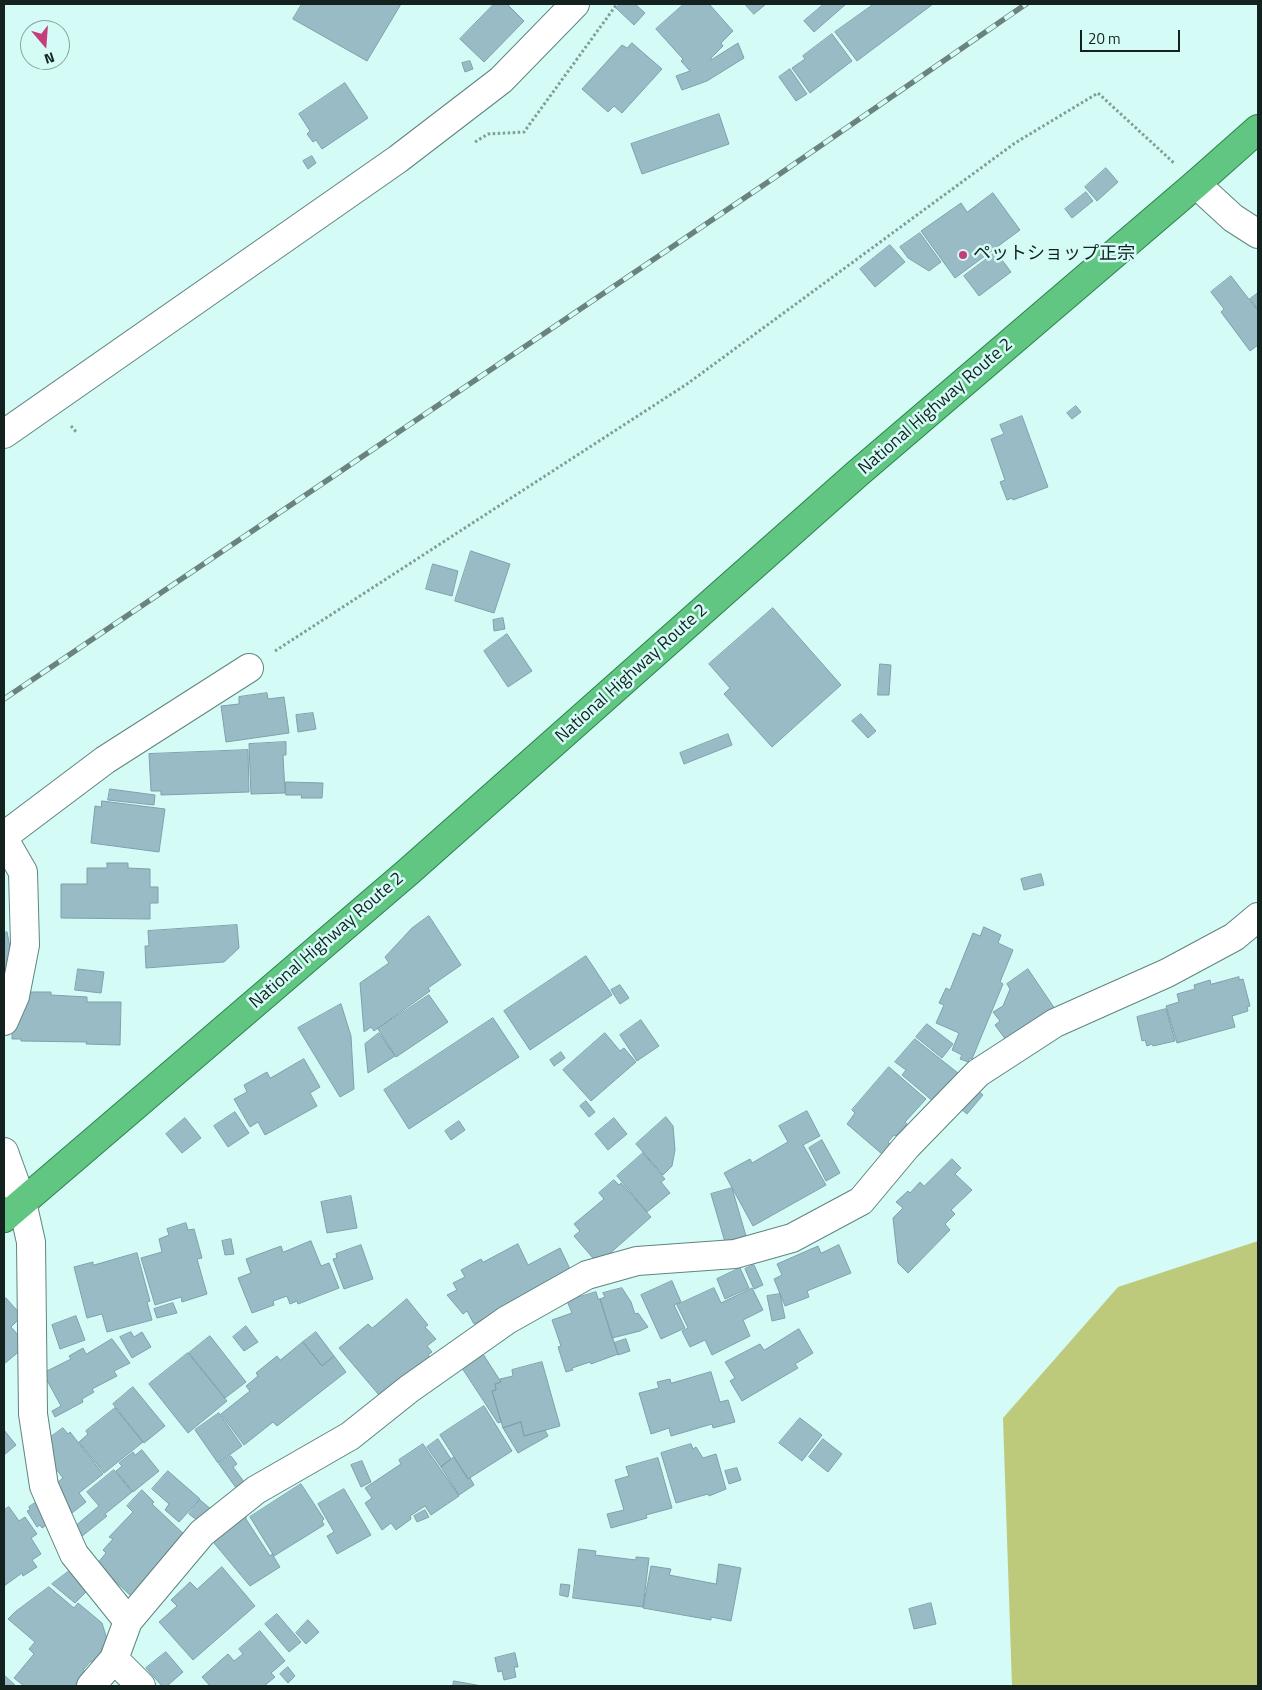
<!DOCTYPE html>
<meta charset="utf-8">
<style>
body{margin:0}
#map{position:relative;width:1262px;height:1690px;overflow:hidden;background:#d4fbf5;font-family:"Titillium Web",sans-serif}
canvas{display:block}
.frame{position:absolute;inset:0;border:5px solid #13211f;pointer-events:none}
.north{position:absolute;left:20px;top:20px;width:50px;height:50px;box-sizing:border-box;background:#d4fbf5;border:1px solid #87a49f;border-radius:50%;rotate:162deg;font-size:14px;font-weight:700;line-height:20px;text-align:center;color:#13211f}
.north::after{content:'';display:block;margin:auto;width:18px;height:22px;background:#c63e79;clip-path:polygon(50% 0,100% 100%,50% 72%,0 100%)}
.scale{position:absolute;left:1080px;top:30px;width:100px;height:22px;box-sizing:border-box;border:2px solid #13211f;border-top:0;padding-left:6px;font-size:15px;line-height:18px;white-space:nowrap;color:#13211f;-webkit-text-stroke:4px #d4fbf5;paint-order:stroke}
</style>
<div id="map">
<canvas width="1262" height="1690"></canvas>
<div class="frame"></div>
<div class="north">N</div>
<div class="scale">20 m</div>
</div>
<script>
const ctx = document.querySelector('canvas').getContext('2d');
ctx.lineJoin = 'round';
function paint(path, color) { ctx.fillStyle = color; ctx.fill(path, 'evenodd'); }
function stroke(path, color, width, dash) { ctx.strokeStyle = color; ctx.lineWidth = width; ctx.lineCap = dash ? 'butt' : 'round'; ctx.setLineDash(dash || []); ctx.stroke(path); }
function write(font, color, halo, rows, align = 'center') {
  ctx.font = font + ' "Titillium Web","Noto Sans JP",sans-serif'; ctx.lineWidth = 5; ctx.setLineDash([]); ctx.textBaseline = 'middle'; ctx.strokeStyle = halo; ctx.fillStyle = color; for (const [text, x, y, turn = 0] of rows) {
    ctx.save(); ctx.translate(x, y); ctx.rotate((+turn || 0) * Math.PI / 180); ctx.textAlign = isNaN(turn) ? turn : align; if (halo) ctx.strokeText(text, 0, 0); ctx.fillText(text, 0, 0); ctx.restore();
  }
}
paint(new Path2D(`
 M1258,1241V1686H1012L1003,1418L1118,1287Z`), '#bdc97b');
const building = new Path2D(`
 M302,4H401L367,61L293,19Z
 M494,4H507L524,21L484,62L460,39Z
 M620,4H635L645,13L634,25L616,8Z
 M684,4H709L733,31L721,43L723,46L711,58V60L738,43L744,58L707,81L682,90L676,76L690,71L681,61L683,59L656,29Z
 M745,4H766L754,14Z
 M824,4H846L814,32L804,21Z
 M874,4H933L857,61L835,32Z
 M832,34L852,61L810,93L792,68L805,59L803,56Z
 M632,43L662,69L622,113L614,106L608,112L582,89L622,45L627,48Z
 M470,61L473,69L465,72L462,63Z
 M790,69L807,94L796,101L779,77Z
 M345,83L368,118L322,149L316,140L313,142L307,134L310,131L299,114Z
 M719,114L729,144L642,174L631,144Z
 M312,156L316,163L308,169L303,161Z
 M1106,168L1118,182L1097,201L1085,187Z
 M1086,192L1093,201L1072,218L1065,209Z
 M993,193L1020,230L955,278L921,231L961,203L967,212Z
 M920,233L941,262L929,271L908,258L900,247Z
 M890,245L905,262L875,287L860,269Z
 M996,252L1011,272L979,296L964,276Z
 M1231,276L1258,311V345L1250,351L1221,312L1224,309L1211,292Z
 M1258,293V310L1250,299Z
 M1076,406L1081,412L1072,419L1067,413Z
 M1022,416L1048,487L1013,500L1012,498L1007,500L1000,482L1005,480L991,439L1004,434L1000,425Z
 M471,551L510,564L494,613L455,601Z
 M433,564L458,571L452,596L426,589Z
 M773,608L841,685L772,747L724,694L730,688L709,664Z
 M503,618L505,629L494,631L493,620Z
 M507,634L532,671L508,687L484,651Z
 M880,664L891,665L889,695H878Z
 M267,693L268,699L284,697L289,733L226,742L221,706L239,704V697Z
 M313,713L316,729L298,732L296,715Z
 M861,714L876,731L868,738L852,721Z
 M728,734L732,745L684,764L680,753Z
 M286,742V755H283L285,793L251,794L249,744Z
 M248,750L249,792L161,795V791H151L149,754Z
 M286,782L323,783L322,798H301L302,795H286Z
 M110,789L155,795L154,805L108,800Z
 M102,801L165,809L159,852L91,843L95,806L101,807Z
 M107,863H128V868L150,869V887H158V903H150V919L61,918V884H87V868H107Z
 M1041,874L1044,885L1024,890L1021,879Z
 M429,916L461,965L428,988L430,991L374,1031L371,1027L364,1032L360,983L389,963L385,957L412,928Z
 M237,925L239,948L224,962L146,968L145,946H149L148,931Z
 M984,927L1001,935L998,943L1013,950L1000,982L1003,984L972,1059L970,1058L968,1062L960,1059L962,1055L952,1050L959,1033L936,1023L944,1005L939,1003L946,988L950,990L973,933L980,936Z
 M7,932L12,957L10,979L4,980V933Z
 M586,956L612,995L530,1050L504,1011Z
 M78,969L104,972L101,993L75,990Z
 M1028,969L1055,1009L1006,1040L995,1025L1000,1021L993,1012L1003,1006L1010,989L1007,984Z
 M1239,977V980L1243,979L1250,1006L1247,1007L1248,1011L1232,1016L1235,1027L1177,1043L1166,1006L1179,1002L1177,994L1195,989L1194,985L1210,980L1211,984Z
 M620,985L629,998L620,1004L611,990Z
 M25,992H51V995L87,997V1002H121L120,1045L86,1044L87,1042L21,1041V1039H12V1016L21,1017L22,1001Z
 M429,995L448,1022L396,1057L378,1029Z
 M341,1004L351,1036L354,1089L340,1097L298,1028Z
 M1166,1009L1175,1041L1153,1046L1152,1044L1147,1046L1145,1040L1142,1041L1137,1017Z
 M493,1018L519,1057L409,1129L384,1090Z
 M641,1020L659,1046L637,1061L620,1035Z
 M927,1024L953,1044L942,1058L916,1037Z
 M379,1033L395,1056L368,1073L365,1044Z
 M605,1033L620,1051L624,1048L636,1062L591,1101L563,1070Z
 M915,1039L958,1073L934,1102L902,1075L906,1070L895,1062Z
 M561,1052L565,1058L554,1066L550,1060Z
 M304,1059L320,1087L310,1093L317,1106L265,1135L258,1122L250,1127L234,1099L247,1092L244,1085L267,1072L270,1078Z
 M889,1067L926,1099L905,1122L907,1124L896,1136L894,1135L888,1142L890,1144L882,1154L847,1124L855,1113L852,1110Z
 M977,1090L983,1095L967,1114L961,1109Z
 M586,1101L595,1112L589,1117L580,1106Z
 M807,1111L820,1136L803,1145L826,1185L753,1226L724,1173L750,1159L752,1163L788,1142L779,1126Z
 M235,1112L249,1133L228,1147L214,1126Z
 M666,1117L673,1126L675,1150L672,1166L663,1175L636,1144Z
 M185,1118L201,1138L182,1153L166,1134Z
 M614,1118L627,1134L608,1150L595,1134Z
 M459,1121L465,1130L451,1140L445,1131Z
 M822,1140L840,1173L826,1181L809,1148Z
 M643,1153L665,1179L661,1182L670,1193L647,1212L617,1176Z
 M952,1159L961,1168L955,1174L972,1190L951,1210L955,1214L945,1224L950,1230L908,1273L898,1263L893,1218L903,1208L896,1202L908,1191L910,1193L920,1182L924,1186Z
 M614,1180L619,1185L621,1183L651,1217L598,1264L574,1236L580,1231L574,1224L604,1199L599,1193Z
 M732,1188L746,1236L725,1242L711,1194Z
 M351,1196L357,1228L327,1233L321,1202Z
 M186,1223L188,1230L194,1229L202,1258L197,1259L207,1294L182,1302L181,1297L155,1305L141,1258L162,1252L159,1239L169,1235L167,1229Z
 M231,1239L234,1254L225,1255L222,1241Z
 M311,1241L321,1266L329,1263L339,1288L298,1304L297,1301L290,1304L287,1296L273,1301L274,1305L252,1313L238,1278L251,1273L246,1259L281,1246L283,1252Z
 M518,1244L528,1265L560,1248L571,1271L540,1287L539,1286L534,1289L536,1292L474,1324L467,1311L463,1314L447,1295L457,1290L453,1283L465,1277L461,1270L481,1259L483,1262Z
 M361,1245L373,1279L344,1289L333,1259L337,1258L336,1254Z
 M839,1245L851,1273L807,1291L809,1297L785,1306L774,1279L782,1275L777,1264L818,1246L821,1253Z
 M137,1253L150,1301L147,1302L152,1320L107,1332L102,1314L87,1318L74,1267L93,1262V1265Z
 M754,1265L763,1285L754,1289L745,1269Z
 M740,1268L749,1288L725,1299L717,1279Z
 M672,1281L681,1302L674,1305L685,1328L661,1339L641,1295Z
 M622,1288L631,1302L635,1314L638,1313L648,1327L640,1331L612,1338L600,1299L605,1297L603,1293Z
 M714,1288L721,1303L752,1288L763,1310L743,1320L750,1336L712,1355L705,1340L690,1347L682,1331L688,1328L677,1305Z
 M596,1292L598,1299H600L618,1354L591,1364L590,1362L572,1368L573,1370L566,1372L558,1347L561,1346L552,1320L572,1313L567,1301Z
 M780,1294L785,1318L772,1321L767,1296Z
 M6,1298L22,1316L11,1327L27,1345L4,1364V1300Z
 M407,1299L428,1325L425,1327L436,1339L427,1346L432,1352L428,1355L434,1362L399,1390L393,1383L379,1395L339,1348L368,1324L372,1328Z
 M173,1303L177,1313L157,1318L154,1309Z
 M76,1316L85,1340L60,1349L52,1325Z
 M246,1326L258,1342L244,1351L233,1337Z
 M799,1329L813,1353L795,1364L798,1368L742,1401L730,1381L735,1378L725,1362L760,1344L764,1350Z
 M131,1332L134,1337L142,1332L151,1347L132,1358L120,1337Z
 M316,1332L334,1356L322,1366L303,1342Z
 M210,1336L246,1382L225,1398L189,1353Z
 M112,1339L130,1363L114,1371L117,1376L92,1389L94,1392L82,1399L83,1402L55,1417L52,1411L61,1406L43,1373L71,1359L69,1356L83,1348L86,1354Z
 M626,1339L630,1351L618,1355L614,1343Z
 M303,1342L322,1366L334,1356L346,1372L277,1426L273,1422L244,1445L221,1414L250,1391L246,1386L258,1376L256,1373L277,1356L280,1360Z
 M490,1345L492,1348L483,1354L501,1382L495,1384L496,1390L492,1391L501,1422L498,1423L460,1365Z
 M188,1353L227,1401L188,1433L149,1384Z
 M542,1362L560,1426L524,1436L521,1422L503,1428L492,1391L496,1390L495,1384L501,1382L500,1379L513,1376L512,1370Z
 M711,1372L720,1402L728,1400L735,1422L713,1428L712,1424L671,1436L669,1428L651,1434L639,1393L659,1388L657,1382L670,1379L671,1383Z
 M133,1387L165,1426L144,1443L113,1404Z
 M484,1406L512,1451L468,1479L440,1435Z
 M115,1408L143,1442L104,1473L79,1442L88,1434L86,1431Z
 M219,1413L242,1446L218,1463L195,1430Z
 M800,1418L822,1435L802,1461L779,1443Z
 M521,1422L524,1436L545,1430L548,1436L518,1453L503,1428Z
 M63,1428L68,1434L70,1432L103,1474L79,1493L86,1502L72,1513L58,1482L63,1478L49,1460L44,1442Z
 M4,1430L16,1445L4,1455Z
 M438,1439L451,1459L441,1467L427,1447Z
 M823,1439L842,1454L828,1472L809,1457Z
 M423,1444L459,1496L431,1515L425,1506L410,1516L411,1519L396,1530L391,1523L382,1530L365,1503L372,1498L365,1488L401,1464L399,1460Z
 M691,1444L693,1449L696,1447L703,1458L716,1454L726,1489L709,1496L708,1494L676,1503L661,1453Z
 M142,1450L159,1471L133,1492L116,1471L122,1466L119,1463L133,1452L135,1455Z
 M231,1456L237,1464L233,1467L247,1486L239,1492L219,1464Z
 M454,1457L468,1479L470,1478L474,1485L459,1495L441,1467Z
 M658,1458L672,1508L646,1515L647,1518L611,1528L607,1514L624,1510L615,1480L629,1476L626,1467Z
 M362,1461L371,1482L361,1487L351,1465Z
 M737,1468L741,1480L729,1484L725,1471Z
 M114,1470L132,1492L105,1514L107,1516L81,1537L74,1527L99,1506L87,1492Z
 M168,1471L200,1499L179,1522L165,1510L169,1504L152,1489Z
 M301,1484L324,1519L322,1521L324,1525L274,1556L250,1517Z
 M344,1489L371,1535L337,1554L327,1536L334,1532L318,1504Z
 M142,1490L154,1502L152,1504L188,1538L132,1597L112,1578L110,1580L97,1564L106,1553L103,1550L113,1539L109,1537L133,1512L127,1506Z
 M200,1500L212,1510L202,1524L189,1514Z
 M35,1503L37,1506L40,1504L48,1524L42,1528L40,1525L37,1527L27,1511L30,1510L29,1507Z
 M9,1507L19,1521L25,1517L37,1534L31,1538L41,1554L32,1560L37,1567L23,1576L22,1573L4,1586V1510Z
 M425,1510L429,1517L417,1522L414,1516Z
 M246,1516V1519L270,1556L272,1554L280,1567L250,1586L214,1543L215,1538Z
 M579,1549L596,1551L595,1555L636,1560V1557L649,1558L643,1607L573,1598Z
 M719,1564L741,1568L731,1621L711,1617V1620L643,1608L651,1566L671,1569L669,1575L716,1584Z
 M222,1567L255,1606L193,1660L159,1622L177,1606L171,1600L190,1582L197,1589Z
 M72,1569L88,1590L75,1603L52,1584Z
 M561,1584L570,1585L568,1597L560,1595Z
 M49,1587L74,1608L78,1603L102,1623L106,1636L109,1639L101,1649L103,1651L93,1662L91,1661L83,1670L89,1675L79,1686H24L14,1678L34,1654L29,1649L35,1642L8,1619L15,1612Z
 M931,1603L936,1624L914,1629L909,1609Z
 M277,1614L301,1642L289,1652L265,1624Z
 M308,1620L319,1632L306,1644L296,1633Z
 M260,1631L285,1661L271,1673L275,1677L264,1686H210L202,1677L228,1654L234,1661L243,1654L239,1649Z
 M166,1652L183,1672L167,1686H162L146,1668Z
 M515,1653L518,1667H514L516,1677L504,1680L502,1671L498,1672L495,1658Z
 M288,1667L295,1676L288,1683L280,1674Z
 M4,1675L16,1686H4Z
 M454,1681L482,1686H453Z`);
paint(building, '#99bbc6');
stroke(building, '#7fa1ab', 1);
const minor = new Path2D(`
 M1196,184L1233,218L1258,234
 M4,836L105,760L249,668
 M4,839L23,872L25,945L15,996L4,1021
 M4,1152L22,1202L31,1242L33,1414L44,1486L74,1554L128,1621
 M114,1659L141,1686
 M91,1686L114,1659L128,1621L202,1533L256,1490L350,1436L409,1389L507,1320L587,1275L637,1261L735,1254L792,1238L861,1201L907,1146L978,1073L1055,1023L1167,973L1234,937L1258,917`);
const tertiary = new Path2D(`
 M4,434L398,159L501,80L575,4`);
const trunk = new Path2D(`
 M4,1218L408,872L858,473L1196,184L1258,129`);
stroke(minor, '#61847f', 30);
stroke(tertiary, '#61847f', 30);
stroke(trunk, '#2c824b', 30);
stroke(new Path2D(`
 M475,142L488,134L524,132L617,4
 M71,426L77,433
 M275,651L687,384L1015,143L1098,93L1174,163`), '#819d98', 3, [2.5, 2.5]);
stroke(minor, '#fff', 28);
stroke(tertiary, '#fff', 28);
stroke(trunk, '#60c682', 28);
const rail = new Path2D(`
 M4,699L771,180L1026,4`);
stroke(rail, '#6a837f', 5.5);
stroke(rail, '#d4fbf5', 4, [11]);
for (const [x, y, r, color] of [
 [963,255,5,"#c63e79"]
]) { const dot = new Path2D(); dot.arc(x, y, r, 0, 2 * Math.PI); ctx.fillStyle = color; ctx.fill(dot); stroke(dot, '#d4fbf5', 2); }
write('18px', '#13211f', '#d4fbf5', [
 ["ペットショップ正宗",973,255]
], 'left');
write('18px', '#13211f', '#d4fbf5', [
 ["National Highway Route 2",936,407,-41],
 ["National Highway Route 2",632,674,-42],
 ["National Highway Route 2",327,941,-41]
]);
</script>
